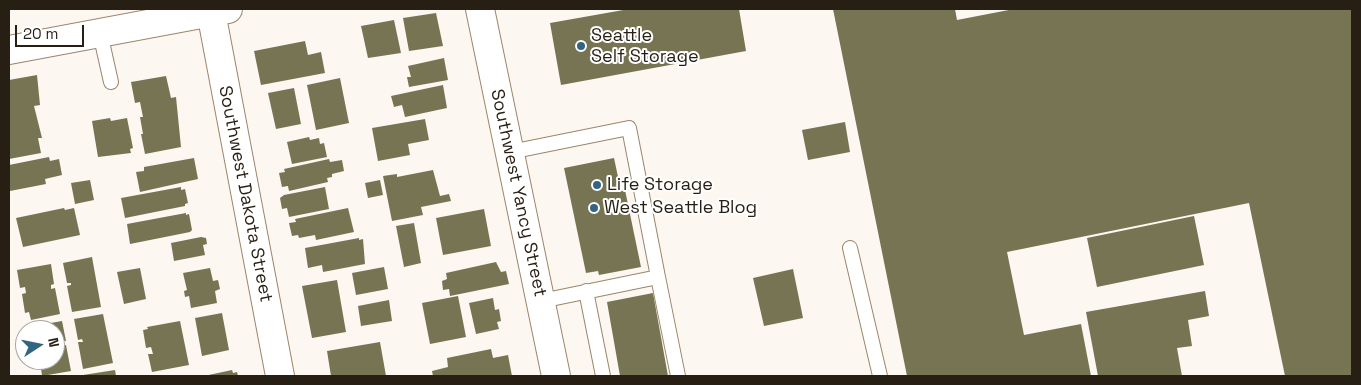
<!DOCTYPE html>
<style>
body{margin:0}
#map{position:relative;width:1361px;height:385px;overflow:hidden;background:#fcf7f1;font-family:"Space Grotesk",sans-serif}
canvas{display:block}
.frame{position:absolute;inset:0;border:10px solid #281f14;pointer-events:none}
.north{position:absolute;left:15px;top:320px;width:50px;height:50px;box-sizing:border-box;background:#fff;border:1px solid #a9a5a1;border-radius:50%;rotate:79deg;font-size:14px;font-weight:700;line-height:20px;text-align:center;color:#281f14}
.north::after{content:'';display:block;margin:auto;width:18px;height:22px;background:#326582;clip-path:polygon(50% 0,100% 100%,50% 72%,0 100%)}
.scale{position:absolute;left:15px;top:25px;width:69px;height:22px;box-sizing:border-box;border:2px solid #281f14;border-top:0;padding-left:6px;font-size:15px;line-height:18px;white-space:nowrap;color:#281f14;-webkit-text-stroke:4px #fff;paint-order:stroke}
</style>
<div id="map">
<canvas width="1361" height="385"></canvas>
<div class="frame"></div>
<div class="north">N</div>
<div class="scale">20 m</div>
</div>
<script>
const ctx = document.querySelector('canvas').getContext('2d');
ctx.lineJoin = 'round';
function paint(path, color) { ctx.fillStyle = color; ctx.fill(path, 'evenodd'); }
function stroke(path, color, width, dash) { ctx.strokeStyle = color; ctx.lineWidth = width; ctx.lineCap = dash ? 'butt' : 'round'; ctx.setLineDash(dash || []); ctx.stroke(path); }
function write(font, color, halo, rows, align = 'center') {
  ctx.font = font + ' "Space Grotesk",sans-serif'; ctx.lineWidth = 4; ctx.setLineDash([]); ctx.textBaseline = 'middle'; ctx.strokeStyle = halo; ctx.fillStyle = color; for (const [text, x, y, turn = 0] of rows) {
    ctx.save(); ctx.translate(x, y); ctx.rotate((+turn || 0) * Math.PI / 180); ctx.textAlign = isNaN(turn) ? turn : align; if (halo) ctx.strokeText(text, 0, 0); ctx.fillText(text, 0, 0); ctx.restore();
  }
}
paint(new Path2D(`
 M629,9H739L746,51L561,85L550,23Z
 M833,9H955L957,20L1014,9H1352V376H1285L1249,203L1007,252L1024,335L1081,324L1091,376H907Z
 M436,13L443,46L409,51L403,18Z
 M394,20L401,53L368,58L361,26Z
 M305,41L308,55L321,52L325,73L261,85L254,51Z
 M444,58L448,80L409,87L407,77H411L408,66Z
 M37,75L40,105L34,106L42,138H38L41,153L9,159V80Z
 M166,76L171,98L176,97L181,147L145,154L141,134H143L140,117H143L140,102L135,103L131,82Z
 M340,78L349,123L316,130L307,85Z
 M443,85L447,108L405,117L402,105L394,107L391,96Z
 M294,88L301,124L276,129L268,93Z
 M110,118L111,121L127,118L133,148L130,149L131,153L98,157L92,121Z
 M425,119L429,140L408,144L410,155L378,161L372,128Z
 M845,122L850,152L808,160L802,130Z
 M309,137L310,140L319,138L320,144L324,143L327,157L292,164L287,142Z
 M49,157L50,161L59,159L62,175L45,179L46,184L10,191L9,165Z
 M194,158L198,179L140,192L136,172L144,171V167Z
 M614,158L621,191L625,190L641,267L599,275L598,271L586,273L564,168Z
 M329,159L330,162L342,160L344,171L332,174V177L327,178L328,182L289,191L288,186L282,187L279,173L285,172L284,169Z
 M433,170L440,196L449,194L451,201L421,207L423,215L392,221L383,176L397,174V177Z
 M90,180L94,200L75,204L71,183Z
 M380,180L383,195L368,198L365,183Z
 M181,187V190L185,189L188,203L185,204V206L125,218L121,198Z
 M325,187L329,209L289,217L287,208L282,209L280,198L284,195Z
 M64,208L65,210L74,208L80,235L23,247L16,218Z
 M348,208L354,232L316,240L315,235L299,238L298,235L292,236L289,223L296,222L295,219Z
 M484,209L491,246L443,255L436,218Z
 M186,213V215L189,214L192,230L190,232L130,244L127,224Z
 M1194,216L1204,265L1097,287L1087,238Z
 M414,223L421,263L404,267L396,226Z
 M201,237L206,238L207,244L203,245L205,255L174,261L171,243Z
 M359,238V240L363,239L365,264L323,272L322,265L308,268L305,248Z
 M92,257L101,307L72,312L67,286L71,285V283H67L63,263Z
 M496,262L501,272L506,271L509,284L450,296L449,289L443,290L442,281L447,279L446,273Z
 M51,264L54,284L51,285V289L55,288L60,314L31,320L29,312L25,313L22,294L26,293L25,287L20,288L17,270Z
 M384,267L388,289L356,295L352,273Z
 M140,268L146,299L124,304L117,272Z
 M210,268L213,281L218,280L220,289L215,291L217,303L191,308L189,296L185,297L184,291L187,290L183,273Z
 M793,269L803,318L764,326L753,278Z
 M337,280L346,332L312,338L302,286Z
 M1205,291L1209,316L1188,320L1192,346L1177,348L1182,376H1098L1086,312Z
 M653,293L668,376H620L607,302Z
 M458,296L466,337L430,344L422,303Z
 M493,298L495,310L499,309L501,321L497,322L499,329L476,334L469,303Z
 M389,300L392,321L361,326L358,306Z
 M222,313L229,350L202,356L195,318Z
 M103,314L113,363L83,369L78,342H83L82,339L78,340L74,319Z
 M62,321L66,341H62V346L66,345L71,371L42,376L41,368L36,369L34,360H55V330H29L28,327Z
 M180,321L189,365L152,372L148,354H153L151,347L146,348L143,330L148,329L147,327Z
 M380,342L386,376H331L327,351Z
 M491,349L493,358L508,355L512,376H433L432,371L448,367L447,358Z
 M115,370L116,376H83V375Z
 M232,370L233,373L237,372L238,376H204Z`), '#777453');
const service = new Path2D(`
 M100,33L111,82
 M510,152L629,128L658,277L541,301
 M850,248L880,376
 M658,277L678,376
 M586,291L603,376`);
const minor = new Path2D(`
 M480,9L556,376
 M211,12L280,376
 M9,50L228,9`);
stroke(service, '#9d856a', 16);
stroke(minor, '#9d856a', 30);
stroke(service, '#fff', 14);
stroke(minor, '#fff', 28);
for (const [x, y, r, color] of [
 [581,46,5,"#326582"],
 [597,185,5,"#326582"],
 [594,208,5,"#326582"]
]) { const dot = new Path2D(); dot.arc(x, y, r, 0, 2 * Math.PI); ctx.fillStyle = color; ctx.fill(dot); stroke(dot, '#fff', 2); }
write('18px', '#281f14', '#fff', [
 ["Seattle",591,36],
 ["Self Storage",591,57],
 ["Life Storage",607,185],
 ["West Seattle Blog",604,208]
], 'left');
write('18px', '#281f14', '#fff', [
 ["Southwest Yancy Street",518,193,78],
 ["Southwest Dakota Street",245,194,79]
]);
</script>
